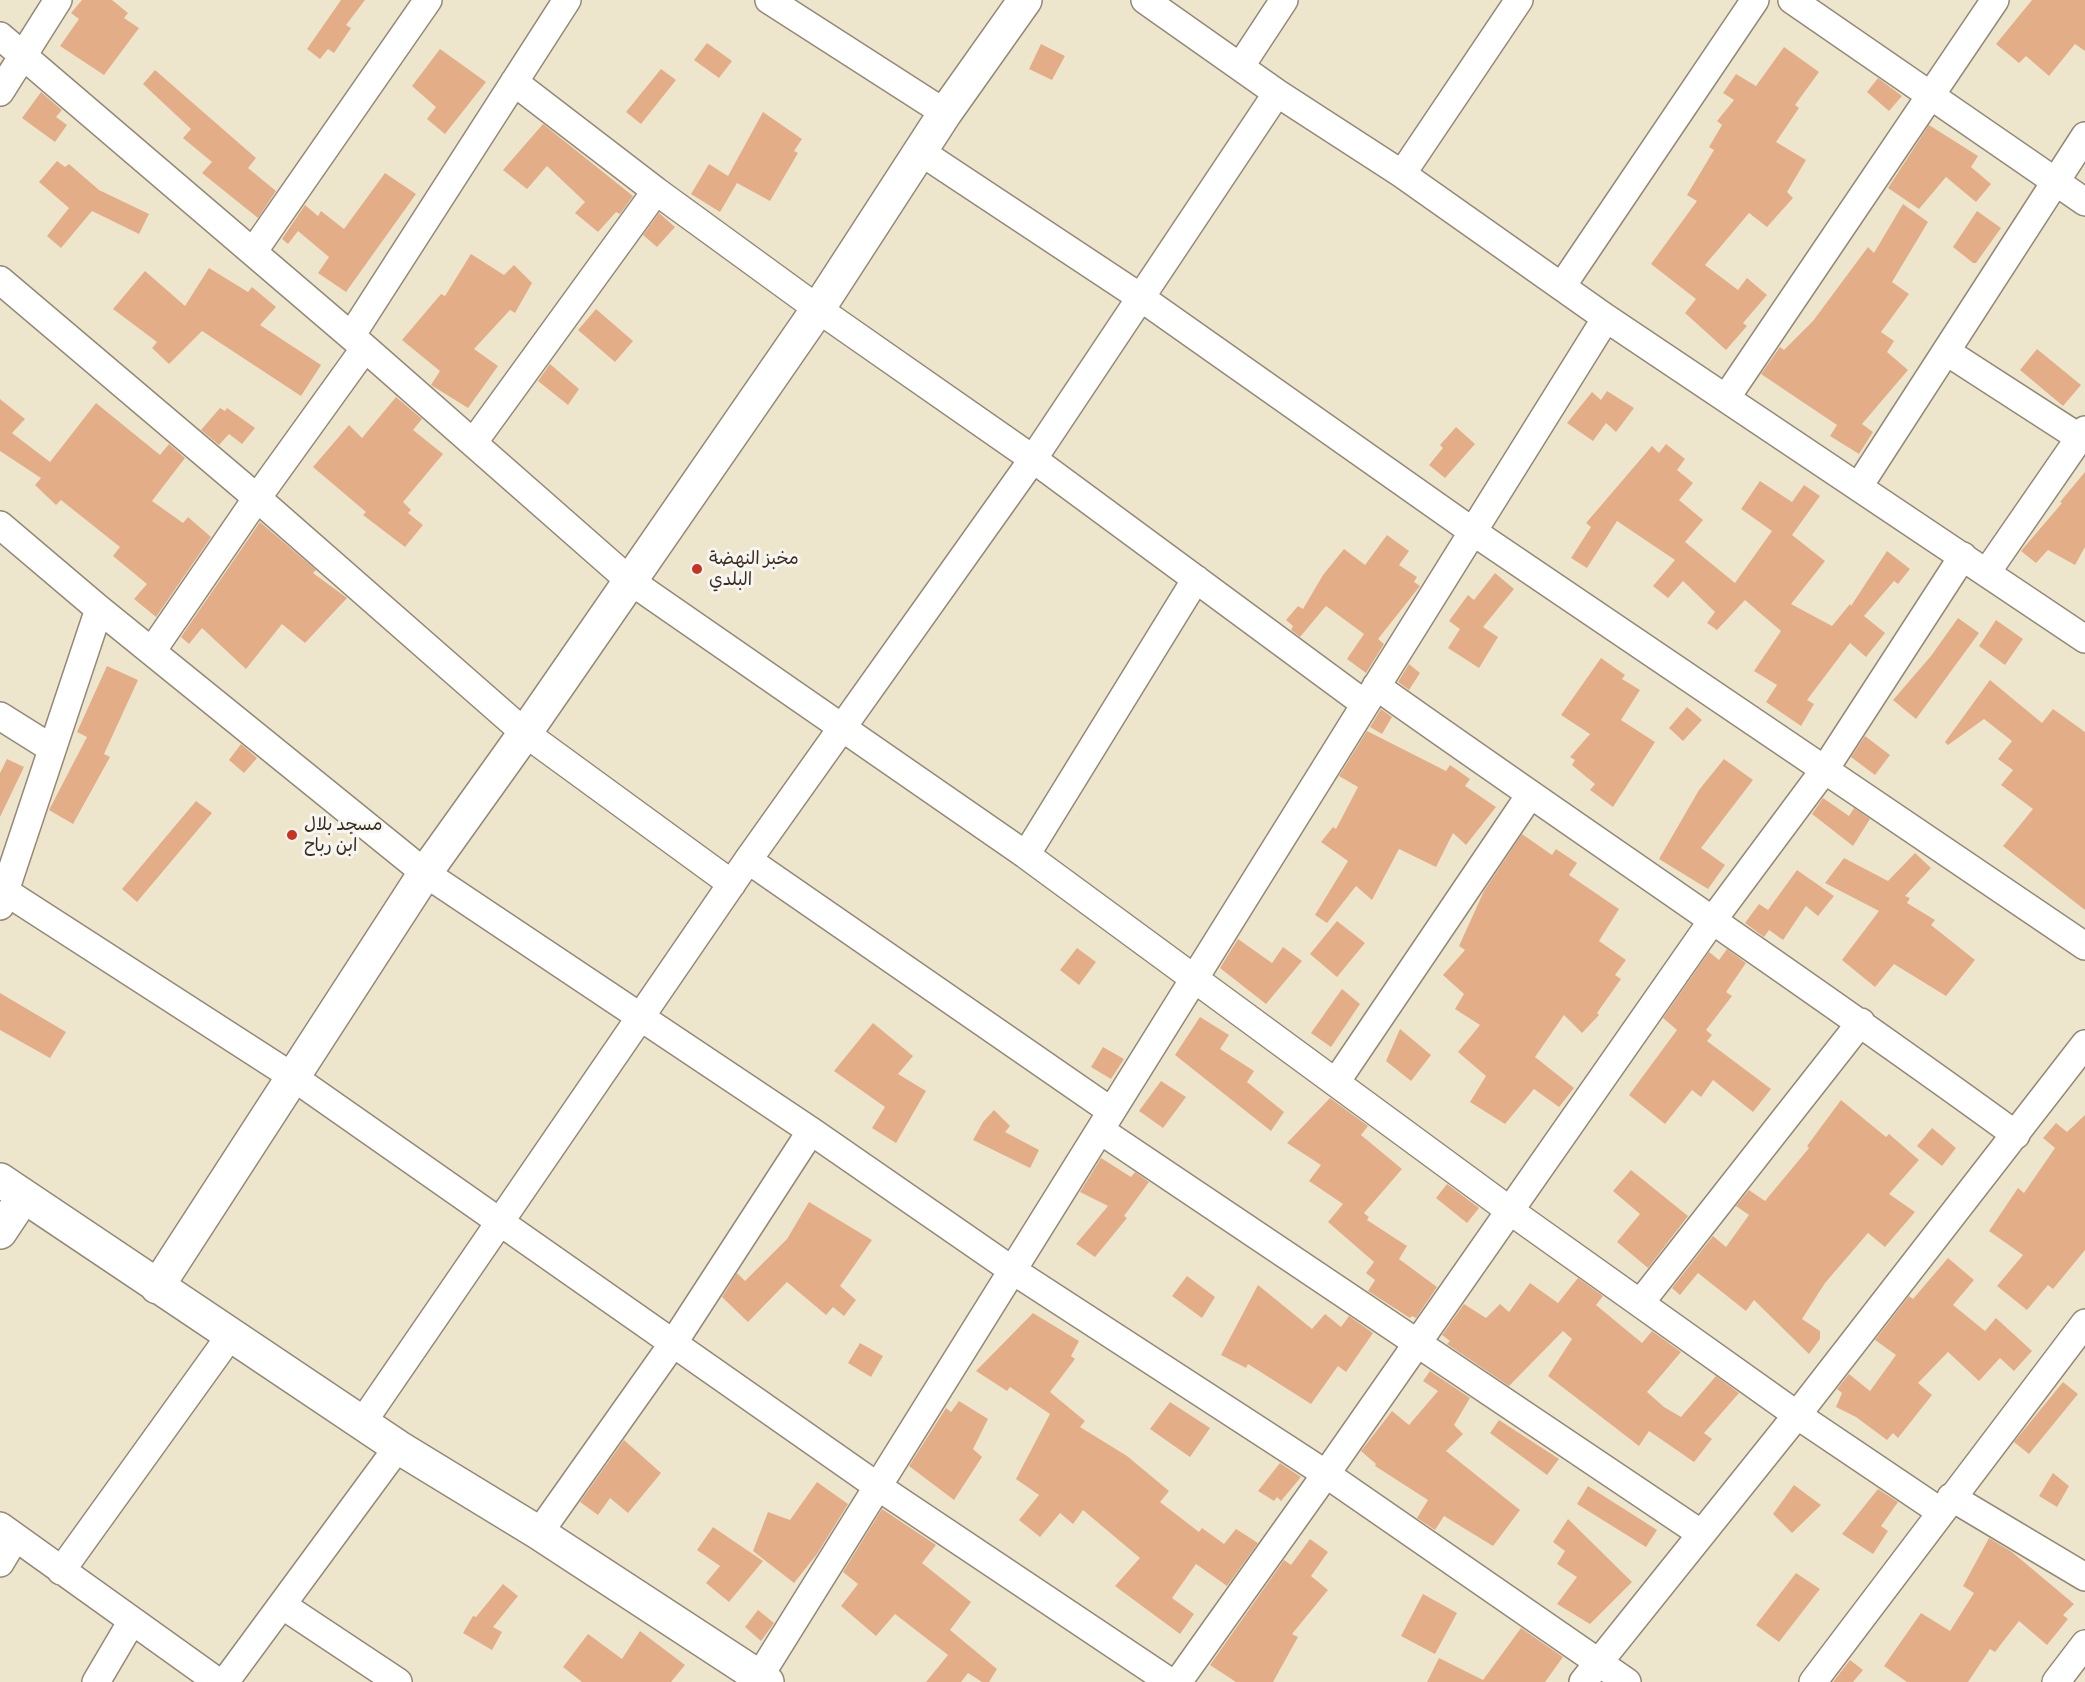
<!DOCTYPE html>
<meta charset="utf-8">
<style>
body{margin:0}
canvas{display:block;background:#ede6cd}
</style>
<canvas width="2085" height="1682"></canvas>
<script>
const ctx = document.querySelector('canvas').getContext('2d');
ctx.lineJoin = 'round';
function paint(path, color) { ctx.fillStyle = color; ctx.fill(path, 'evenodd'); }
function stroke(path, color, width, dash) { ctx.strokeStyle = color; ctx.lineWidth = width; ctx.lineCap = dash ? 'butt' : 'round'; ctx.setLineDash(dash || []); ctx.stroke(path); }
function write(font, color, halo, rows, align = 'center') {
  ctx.font = font + ' Pangolin,"Playpen Sans Arabic",sans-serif'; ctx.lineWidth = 6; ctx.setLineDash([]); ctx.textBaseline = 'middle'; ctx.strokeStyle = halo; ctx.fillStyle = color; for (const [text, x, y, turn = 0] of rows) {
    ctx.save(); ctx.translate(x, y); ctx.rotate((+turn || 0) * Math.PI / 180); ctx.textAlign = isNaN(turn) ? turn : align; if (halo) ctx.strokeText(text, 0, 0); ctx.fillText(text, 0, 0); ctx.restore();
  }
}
paint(new Path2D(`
 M82,0H112L128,13L124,18L139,28L104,75L60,46L79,19L71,13Z
 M341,0H365L346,25L351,28L334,53L328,49L320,59L307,49Z
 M2032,0H2085V51L2075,44L2049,76L2026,56L2019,63L1996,44Z
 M707,43L732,61L719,78L694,60Z
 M1041,44L1065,56L1052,80L1029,69Z
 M1784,47L1819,72L1795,105L1799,108L1776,142L1806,160L1787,192L1793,198L1767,227L1749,213L1705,265L1738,290L1747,278L1767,295L1743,323L1747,326L1726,350L1685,313L1696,299L1651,264L1697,201L1687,195L1714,150L1709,147L1722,125L1717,121L1734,100L1723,93L1736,74L1756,86Z
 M440,49L486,82L445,134L427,119L436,107L412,86Z
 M661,69L676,80L641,124L626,112Z
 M155,70L256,158L248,168L276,191L258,218L202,173L212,162L183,138L191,129L143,84Z
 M1878,78L1902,96L1889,111L1867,92Z
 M41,92L62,110L56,117L67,125L55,142L22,118Z
 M763,112L802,139L794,151L798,153L770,201L737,183L720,212L691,194L709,164L728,176Z
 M543,124L633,196L620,214L616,212L598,232L575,213L585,202L547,166L527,189L503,170Z
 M1929,125L1978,156L1971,167L1991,184L1976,202L1946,177L1919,209L1888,188Z
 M57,161L65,167L69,164L99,190L149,214L139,234L92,211L61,248L47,236L69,208L39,182Z
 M385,173L416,194L346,292L318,273L329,257L298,231L288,244L282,239L305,205L318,216L321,211L344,229Z
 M1903,204L1928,222L1892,282L1909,294L1881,332L1894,341L1887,352L1908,370L1862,424L1873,432L1859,454L1830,436L1837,425L1761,374L1780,347L1784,350L1813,321L1868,247L1874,253Z
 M1977,211L2001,228L1976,263H1973L1953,247Z
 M659,213L675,227L657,247L643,235Z
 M471,254L504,275L514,265L532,283L515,313L510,310L474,349L498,366L468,408L431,385L440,371L402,340L441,294L445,296Z
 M209,268L248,292L252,287L276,307L260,325L321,365L301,396L202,331L169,364L152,348L157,342L113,309L145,271L185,306Z
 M596,309L633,341L615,362L578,330Z
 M2037,349L2081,385L2063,406L2020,370Z
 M550,364L579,389L568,405L538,381Z
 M1607,391L1634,408L1616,432L1606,423L1593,441L1567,423L1592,392L1601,400Z
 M396,397L422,419L413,430L443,454L403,502L411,510L408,513L423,525L405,547L363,515L366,512L313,467L349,425L362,438Z
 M0,399L25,419L12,433L50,462L96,403L160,455L169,444L185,458L152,501L183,523L188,517L211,537L156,617L134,599L147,584L113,556L120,547L61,500L56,505L35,485L41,478L0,451Z
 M220,408L225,411L227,408L255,428L242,444L229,434L219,445L201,430Z
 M1456,427L1475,444L1445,478L1429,465L1443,448L1440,445Z
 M1666,444L1685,459L1677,470L1693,483L1679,500L1703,520L1685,542L1735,583L1772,531L1741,509L1760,481L1792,502L1804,485L1820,496L1792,535L1825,561L1791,604L1832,626L1850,604L1851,606L1887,551L1910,569L1898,584L1894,581L1864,616L1885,633L1866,657L1850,643L1807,700L1814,704L1801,726L1766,702L1777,685L1754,671L1781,631L1745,600L1717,630L1707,623L1715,612L1683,581L1668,598L1653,586L1675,560L1617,521L1587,568L1571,558L1591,527L1586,523L1652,446L1659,453Z
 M2085,472V547L2075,565L2048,550L2036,563L2021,551L2062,503L2060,502Z
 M260,522L316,570L313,573L347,598L305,643L282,624L246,669L202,628L189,644L181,637Z
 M1387,535L1409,551L1399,565L1417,577L1414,582L1420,586L1378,639L1384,644L1366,673L1347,659L1364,634L1326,606L1300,637L1291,630L1293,626L1286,620L1298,606L1303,609L1323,575L1344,549L1365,565Z
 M1495,573L1514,589L1483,627L1498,637L1479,668L1448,648L1460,629L1449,621L1468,595L1474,600Z
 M1958,618L1979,633L1916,719L1893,700L1931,656Z
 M1996,620L2023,639L2005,665L1979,646Z
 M1601,658L1625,675L1622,679L1640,690L1621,720L1655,742L1613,807L1590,790L1595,784L1572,765L1575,760L1570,757L1590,734L1561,715Z
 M1409,664L1420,673L1409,690L1398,682Z
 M107,666L138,680L104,754L110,757L73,824L49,810L87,737L77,732Z
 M1990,680L2042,723L2053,709L2085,732V910L2003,846L2033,809L2001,785L2013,770L1998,759L2012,741L1984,719L1948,745L1945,742Z
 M1687,707L1702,720L1683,741L1669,728Z
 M1381,709L1392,717L1382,734L1370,727Z
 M1367,731L1446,771L1450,765L1470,779L1465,786L1496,807L1466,845L1453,833L1436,867L1399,849L1372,900L1356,886L1327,923L1315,915L1348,861L1321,842L1333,827L1336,829L1358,787L1339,776Z
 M1865,736L1890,755L1875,775L1851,757Z
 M241,744L257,758L244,773L229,760Z
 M7,759L24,767L0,817V773Z
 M1724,759L1753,780L1701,848L1725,865L1708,889L1659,859L1699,790Z
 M1823,798L1849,816L1854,808L1870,819L1853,846L1812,814Z
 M196,801L212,813L137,902L122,889Z
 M1522,834L1552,855L1556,849L1577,863L1569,875L1619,909L1599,941L1626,960L1615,975L1621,979L1597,1013L1599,1015L1582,1033L1564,1015L1535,1057L1574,1088L1559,1107L1534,1089L1505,1124L1470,1102L1486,1076L1458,1052L1480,1025L1455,1009L1464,994L1443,975L1465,950L1459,946L1484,891Z
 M1915,853L1931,868L1905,896L1910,898L1907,903L1935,920L1931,925L1975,960L1946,996L1894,964L1875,987L1842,960L1879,911L1825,883L1844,858L1888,881Z
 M1797,870L1834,896L1818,916L1806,906L1783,940L1769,930L1764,937L1745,923L1759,904L1768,910Z
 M1337,921L1365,943L1337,977L1310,954Z
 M1238,939L1272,963L1283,947L1302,961L1266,1004L1220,968Z
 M1077,948L1096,962L1079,985L1060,970Z
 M1727,949L1746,963L1726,992L1732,996L1706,1030L1712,1035L1707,1041L1771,1089L1753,1112L1713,1080L1701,1097L1692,1090L1665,1124L1629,1095L1677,1030L1663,1018L1709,952L1719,960Z
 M1342,989L1360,1004L1331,1047L1311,1033Z
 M0,993L66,1032L50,1058L0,1030Z
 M1200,1017L1229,1035L1220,1049L1254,1071L1247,1082L1284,1112L1271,1131L1175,1055Z
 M873,1023L913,1056L898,1074L926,1091L896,1143L872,1128L885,1107L834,1071Z
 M1400,1029L1431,1055L1411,1081L1386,1061Z
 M1103,1047L1124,1059L1111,1079L1091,1067Z
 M1161,1081L1186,1097L1163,1128L1139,1111Z
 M1330,1098L1368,1126L1361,1135L1402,1169L1364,1213L1369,1217L1367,1220L1407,1246L1399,1259L1437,1287L1416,1318L1412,1316L1410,1318L1368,1291L1375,1280L1366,1273L1374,1262L1328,1222L1343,1204L1309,1181L1321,1165L1287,1143Z
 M1841,1100L1886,1137L1889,1134L1919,1160L1889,1194L1915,1212L1885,1247L1868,1233L1825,1283L1802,1319L1820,1331V1339L1809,1354L1754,1300L1746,1311L1698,1273L1680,1295L1672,1288L1713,1236L1726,1247L1749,1215L1736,1206L1749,1190L1765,1201L1809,1148L1807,1146Z
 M994,1110L1010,1126L1005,1132L1039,1150L1030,1168L973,1140L983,1122Z
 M2085,1115V1250L2053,1289L2048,1285L2027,1310L1997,1286L2023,1255L1989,1231L2018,1188L2024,1193L2055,1148L2043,1138L2056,1123L2067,1132Z
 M1932,1128L1956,1148L1942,1166L1917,1146Z
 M1101,1158L1131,1177L1135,1172L1149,1182L1124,1216L1127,1218L1095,1257L1076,1244L1108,1206L1080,1192Z
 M1631,1170L1688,1216L1648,1268L1617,1242L1640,1214L1613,1191Z
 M1447,1184L1479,1208L1467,1223L1436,1198Z
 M809,1202L872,1240L840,1286L856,1300L844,1316L833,1307L826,1315L787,1282L748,1322L722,1297L737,1273L745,1281L787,1239Z
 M1948,1258L1974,1280L1953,1305L1985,1331L1996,1318L2032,1351L2014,1371L2000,1358L1979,1381L1948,1352L1918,1383L1932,1395L1898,1438L1893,1433L1887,1440L1856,1417L1836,1407L1842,1393L1837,1389L1849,1374L1870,1391L1896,1355L1875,1340L1909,1296L1913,1299Z
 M1187,1276L1215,1297L1202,1318L1172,1296Z
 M1578,1278L1603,1296L1596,1305L1642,1343L1652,1331L1681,1352L1647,1392L1664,1407L1681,1417L1716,1376L1739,1393L1704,1433L1712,1439L1694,1462L1649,1431L1639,1446L1548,1376L1572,1339L1563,1331L1509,1386L1447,1344L1450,1341L1442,1335L1464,1304L1486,1318L1500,1304L1509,1312L1530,1283L1558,1303Z
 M1258,1285L1312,1329L1325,1314L1341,1327L1349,1316L1373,1333L1346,1372L1338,1366L1311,1404L1248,1364L1246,1368L1221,1355Z
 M1033,1313L1079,1341L1071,1356L1075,1359L1050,1392L1085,1421L1080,1427L1127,1456L1169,1491L1160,1502L1199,1532L1202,1528L1224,1544L1236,1529L1258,1543L1227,1586L1196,1564L1172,1598L1194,1614L1180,1634L1115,1586L1140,1558L1083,1510L1073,1524L1060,1513L1040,1537L1019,1520L1039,1495L1016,1479L1050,1414L1010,1387L1007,1391L976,1371Z
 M860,1343L883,1356L871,1377L848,1363Z
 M1430,1371L1470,1398L1454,1425L1463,1434L1446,1451L1520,1510L1493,1546L1444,1516L1435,1530L1417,1518L1428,1500L1375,1466L1376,1464L1361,1451L1392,1411L1409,1425L1438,1391L1423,1381Z
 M2063,1382L2078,1394L2029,1454L2014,1442Z
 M959,1401L988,1419L973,1449L982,1457L954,1500L909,1466L946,1408L951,1412Z
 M1170,1402L1210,1428L1190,1457L1150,1429Z
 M1499,1420L1559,1459L1547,1475L1490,1433Z
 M624,1440L661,1473L628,1513L610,1498L598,1515L580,1502Z
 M1280,1463L1301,1477L1281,1501L1277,1497L1274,1501L1258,1491Z
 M2053,1473L2069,1486L2057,1507L2039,1496Z
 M817,1482L848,1504L817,1554L794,1583L753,1551L768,1512L790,1520Z
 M1794,1485L1821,1505L1792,1533L1773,1514Z
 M1588,1486L1657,1530L1646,1547L1577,1504Z
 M1878,1489L1898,1502L1881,1526L1888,1531L1873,1554L1842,1534Z
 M882,1509L936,1545L922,1563L971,1602L950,1630L997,1669L989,1682H982L968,1673L961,1682H926L948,1655L895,1614L876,1636L841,1606L858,1584L843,1572Z
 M1568,1519L1632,1582L1590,1624L1557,1604L1577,1577L1557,1564L1565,1551L1553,1542Z
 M713,1527L763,1561L729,1602L706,1583L720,1566L697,1550Z
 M1989,1538L2012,1552L2074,1604L2063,1615L2068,1619L2047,1645L2019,1621L1995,1652L1990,1649L1968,1682H1907L1884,1666L1921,1613L1950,1631L1974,1593L1963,1586Z
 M1310,1539L1328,1552L1311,1576L1328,1590L1292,1634L1298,1637L1273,1682H1236L1210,1665L1284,1560L1291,1565Z
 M1796,1573L1820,1589L1779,1642L1756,1625Z
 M503,1584L518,1596L493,1627L502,1632L492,1650L463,1633L473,1616L476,1617Z
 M1423,1594L1457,1613L1435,1654L1401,1636Z
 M758,1610L774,1623L761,1641L745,1627Z
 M1521,1628L1563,1657L1545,1682H1427L1439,1658L1483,1680Z
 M640,1631L685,1665L671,1682H582L563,1667L588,1634L622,1659Z
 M1850,1660L1863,1670L1853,1682H1833Z`), '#e3ae87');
const minor = new Path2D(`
 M769,0L945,113
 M1145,0L1277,93L1402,174L1606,318L2085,639
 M1792,0L2085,202
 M0,36L365,348L629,580L1026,855L1509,1210L1797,1415L1941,1512
 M1240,67L1284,0
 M514,82L656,191L818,309L1033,459L1365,704
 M0,92L58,0
 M921,152L1140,297L1472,531L2085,946
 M1402,174L1519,0
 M253,252L428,0
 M0,280L257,498L525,733L732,884
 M1562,286L1755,0
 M351,336L567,0
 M1947,352L2080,438
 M1726,398L1995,0
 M473,443L656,191
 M1859,486L2085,136
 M0,525L99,609L425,873L811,1131L1012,1270L1326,1474L1627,1682
 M1987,572L2085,430
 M152,651L257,498L365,348
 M1376,686C1589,837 1805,981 2016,1135
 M0,716L51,748
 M1026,855L1196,579
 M748,860L1111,1111
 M0,888L293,1077L877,1486L1170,1682
 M0,906L99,609
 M1336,1082L1530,795
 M1100,1130L1700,1533
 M1641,1302L1861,1022
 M362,1423L748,860L1033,459L1277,93
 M1951,1497L2085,1577
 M0,1526L218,1682
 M539,1533L674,1342L811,1131
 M0,1563L15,1538
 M61,1571L230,1336
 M282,1605L398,1682
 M759,1677L1606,318
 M96,1682L132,1621
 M225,1682L398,1447
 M1178,1682L1326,1474L1712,921L1825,769L1963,556
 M1583,1682L1797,1415L2085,1044
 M1813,1682L2085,1323
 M2056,1682L2085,1644`);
const tertiary = new Path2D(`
 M0,1180L398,1447L539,1533L767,1682
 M0,1232L24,1196
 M157,1287L425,873L525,733L818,309L945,113L1025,0`);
stroke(minor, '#948876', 30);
stroke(tertiary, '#948876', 36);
stroke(minor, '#fff', 27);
stroke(tertiary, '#fff', 33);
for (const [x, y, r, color] of [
 [697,569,6,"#c8321e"],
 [292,835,6,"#c8321e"]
]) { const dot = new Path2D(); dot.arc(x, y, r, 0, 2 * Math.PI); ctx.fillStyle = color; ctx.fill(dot); stroke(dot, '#f6f6f2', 2); }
write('18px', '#3b2a1e', '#f6f6f2', [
 ["مخبز النهضة",709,559],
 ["البلدي",709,580],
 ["مسجد بلال",304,825],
 ["ابن رباح",304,846]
], 'left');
</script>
